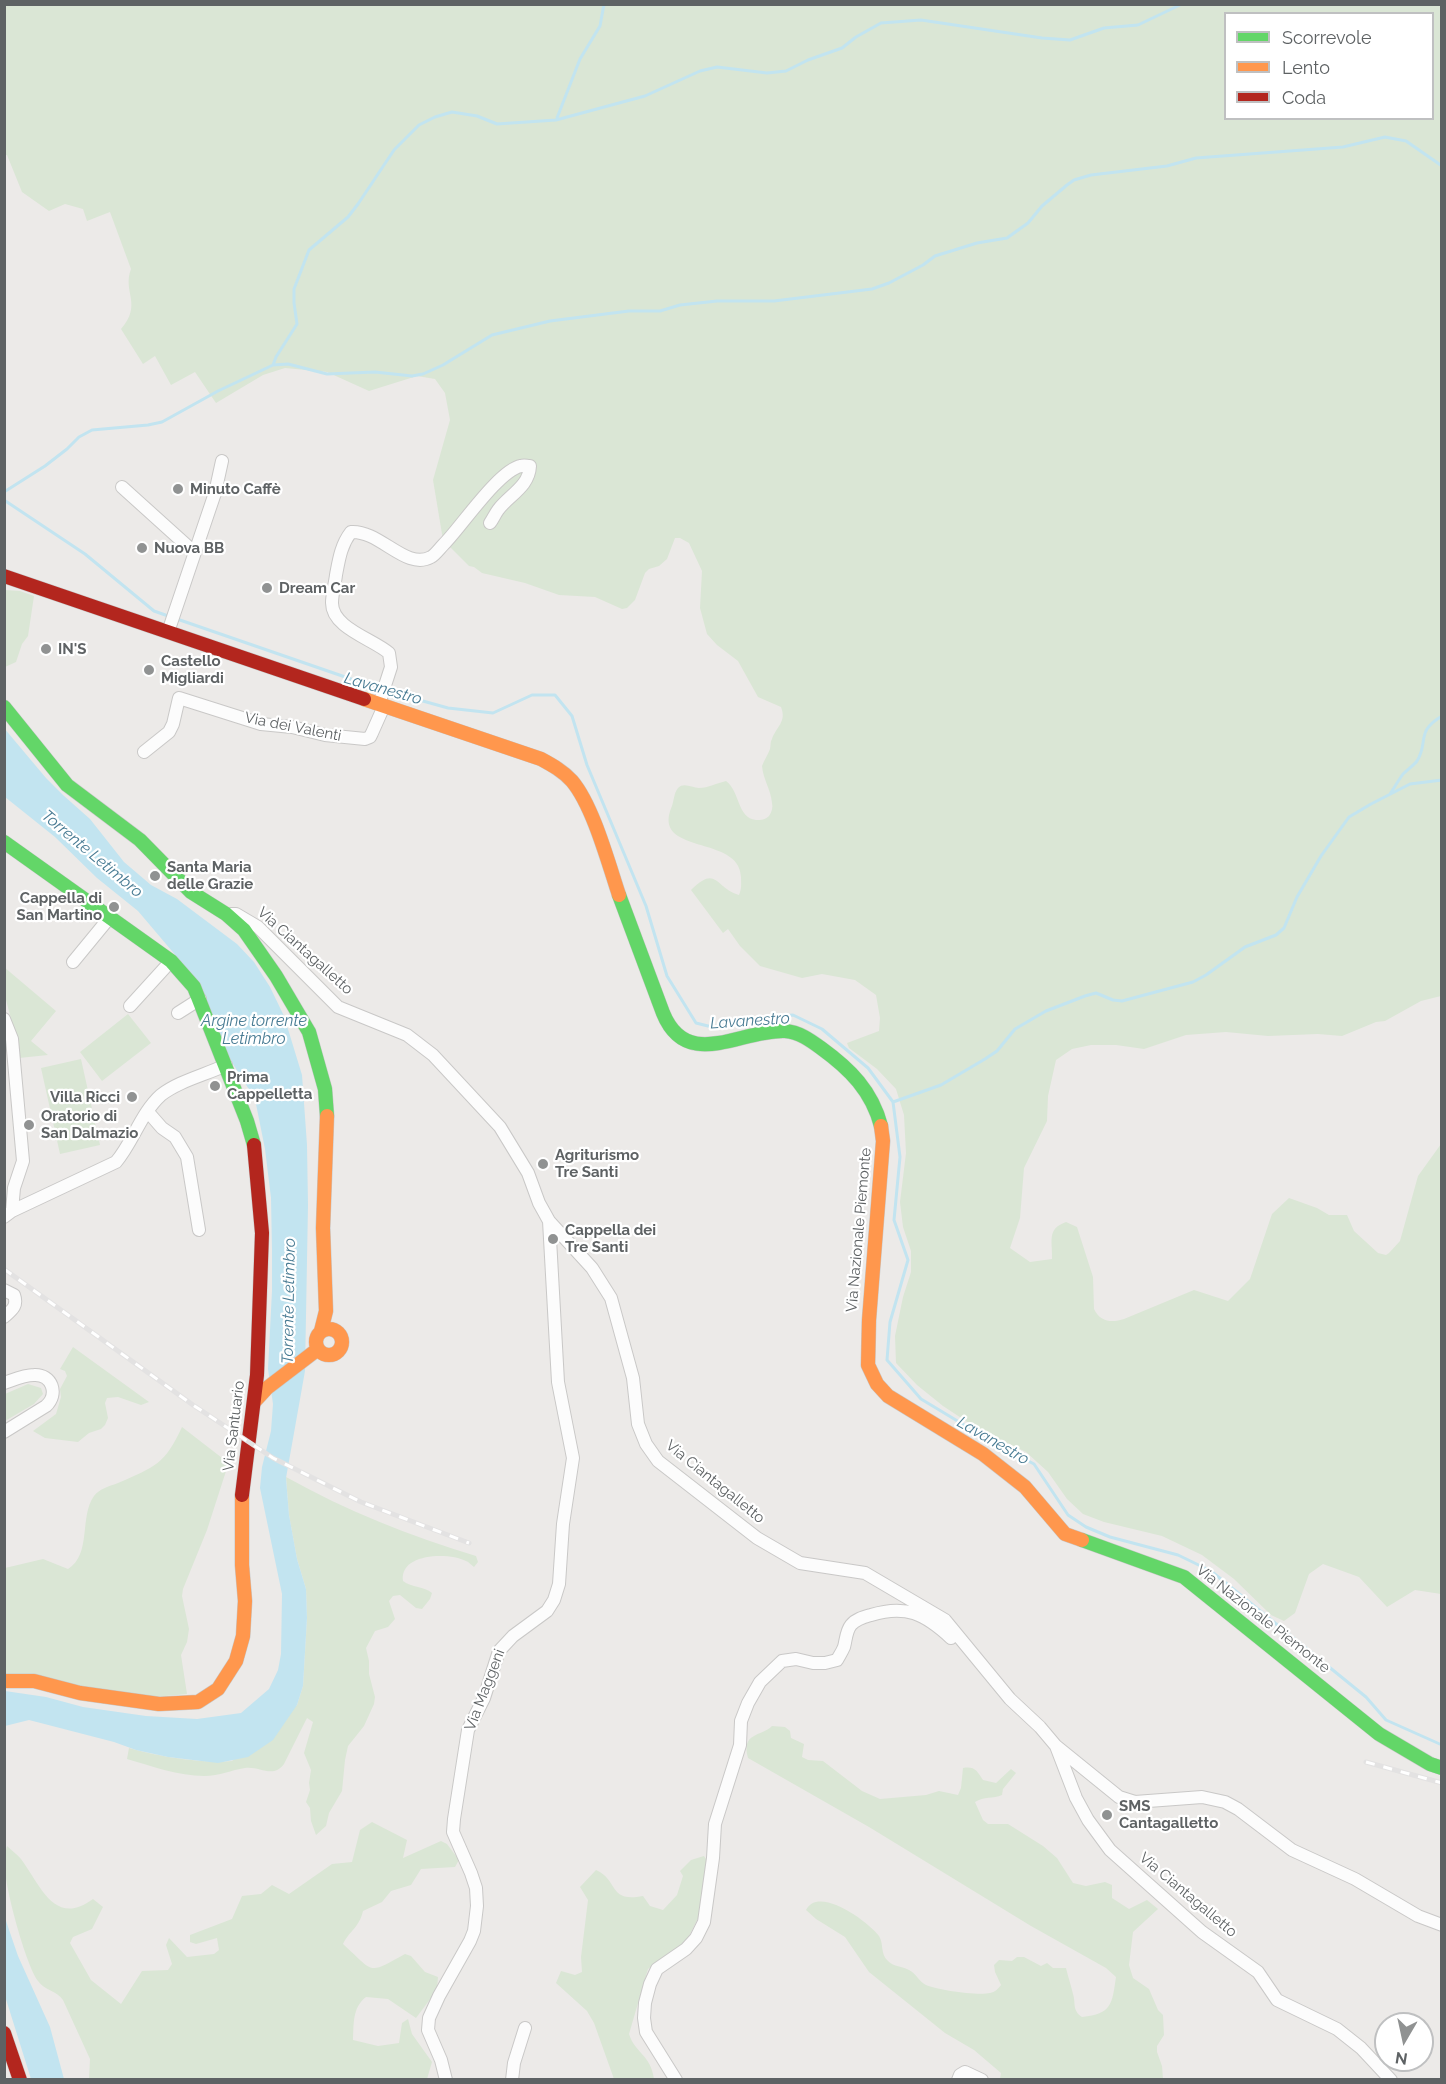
<!DOCTYPE html>
<meta charset="utf-8">
<style>
body{margin:0}
#map{position:relative;width:1446px;height:2084px;overflow:hidden;background:#eceae8;font-family:Raleway,sans-serif}
canvas{display:block}
.frame{position:absolute;inset:0;border:6px solid #5e6264;pointer-events:none}
.legend{position:absolute;left:1224px;top:12px;width:210px;height:108px;box-sizing:border-box;background:#fff;border:2px solid #bfc0c1;margin:0;padding:8px 10px;list-style:none;font-size:18px;color:#5e6264}
.legend li{display:flex;align-items:center;gap:12px;height:30px}
.legend b{width:30px;border:2px solid #bfc0c1}
.north{position:absolute;left:1374px;top:2012px;width:60px;height:60px;box-sizing:border-box;background:#fff;border:2px solid #bfc0c1;border-radius:50%;rotate:189deg;font-size:16px;font-weight:700;line-height:24px;text-align:center;color:#5e6264}
.north::after{content:'';display:block;margin:auto;width:21px;height:27px;background:#909292;clip-path:polygon(50% 0,100% 100%,50% 72%,0 100%)}
</style>
<div id="map">
<canvas width="1446" height="2084"></canvas>
<div class="frame"></div>
<ul class="legend">
<li><b style="height:8px;background:#63d668"></b>Scorrevole</li>
<li><b style="height:8px;background:#ff974d"></b>Lento</li>
<li><b style="height:8px;background:#b3261e"></b>Coda</li>
</ul>
<div class="north">N</div>
</div>
<script>
const ctx = document.querySelector('canvas').getContext('2d');
ctx.lineJoin = 'round';
function paint(path, color) { ctx.fillStyle = color; ctx.fill(path, 'evenodd'); }
function stroke(path, color, width, dash) { ctx.strokeStyle = color; ctx.lineWidth = width; ctx.lineCap = dash ? 'butt' : 'round'; ctx.setLineDash(dash || []); ctx.stroke(path); }
function write(font, color, halo, rows, align = 'center') {
  ctx.font = font + ' Raleway,sans-serif'; ctx.lineWidth = 4.5; ctx.setLineDash([]); ctx.textBaseline = 'middle'; ctx.strokeStyle = halo; ctx.fillStyle = color; for (const [text, x, y, turn = 0] of rows) {
    ctx.save(); ctx.translate(x, y); ctx.rotate((+turn || 0) * Math.PI / 180); ctx.textAlign = isNaN(turn) ? turn : align; if (halo) ctx.strokeText(text, 0, 0); ctx.fillText(text, 0, 0); ctx.restore();
  }
}
paint(new Path2D(`
 M5,5H1441V996L1421,1001L1385,1021L1376,1022L1342,1036L1318,1034L1268,1036L1226,1032L1186,1035L1144,1049L1116,1045H1091L1072,1049L1056,1060L1048,1096L1047,1121L1024,1168L1020,1218L1010,1248L1030,1262L1052,1259C1053,1242 1046,1229 1066,1222L1077,1227L1093,1277L1094,1309C1100,1322 1112,1323 1124,1319L1194,1290L1228,1301L1250,1279L1272,1214L1289,1198L1317,1208L1329,1215H1347L1354,1231L1378,1253L1386,1255L1389,1253L1400,1241L1418,1176L1441,1144V1594L1415,1590L1387,1607L1359,1577L1323,1564L1309,1574L1295,1613L1284,1621L1271,1615L1234,1579L1202,1555L1162,1536L1104,1522L1083,1514L1067,1499L1048,1472L1026,1452L978,1429L943,1406L917,1385L896,1363L895,1336L903,1297L911,1272V1251L903,1227L900,1202L906,1153L904,1115L896,1089L877,1069L849,1048L847,1043L879,1031L880,1018L876,995L855,980L822,974L802,978L760,966L740,946L728,929L723,933L691,890C717,864 715,888 739,895C742,888 741,884 741,877C740,834 650,856 672,806C674,800 674,793 678,788C684,782 692,788 699,788C708,788 717,783 726,781C740,791 737,818 756,820C761,820 765,820 769,816C772,812 773,807 772,803C771,790 763,779 762,766C764,760 768,755 770,749C771,745 770,742 772,739C776,727 787,722 781,707L758,697L738,661L717,645L707,634L700,608L702,571L689,543L680,538H675L667,559L659,566L649,569L645,573L635,600L627,608L622,609L595,597L559,595L525,583L482,573L474,567L469,566L443,540L433,480L450,420L445,393L435,379L417,376L369,391L327,372L285,368L263,375L216,403L195,372L171,385L155,356L143,364L121,329C143,304 122,292 131,269L110,212L87,221L83,209L65,204L49,211L22,192L7,155H5ZM1226,14H1432V118H1226Z
 M5,590L20,591L34,596L28,636L22,644L16,662L5,667Z
 M4,967L56,1011L31,1041L48,1055L19,1058L16,1038L5,996Z
 M128,1014L151,1043L102,1081L80,1052Z
 M81,1059L100,1145L60,1154L41,1068Z
 M73,1347L149,1402L141,1405L118,1397L107,1398L105,1403L108,1418L105,1425L101,1429L89,1433L78,1442L45,1438L33,1431L56,1414L61,1397L60,1389L67,1376L65,1371L60,1369Z
 M28,1384L41,1388L43,1394L34,1404L5,1421V1394Z
 M182,1427L226,1461L227,1468L207,1530L183,1589L182,1596L189,1629L187,1642L181,1655L187,1694L144,1698L5,1675V1568L43,1559L68,1569C92,1554 79,1517 94,1496C99,1489 110,1486 118,1483C155,1467 165,1464 182,1427Z
 M286,1477C347,1511 410,1536 476,1556L478,1562L474,1567C471,1565 469,1562 466,1561C449,1552 399,1553 403,1581C412,1588 424,1586 432,1593L430,1599L422,1609L416,1608L400,1595L393,1596L389,1601L395,1619L388,1627L375,1631L366,1648L369,1661V1674L375,1697L374,1704L364,1726L348,1746L345,1760L342,1791L329,1813L326,1826L316,1835L311,1821L310,1808L306,1802L310,1790L309,1783L311,1770L304,1753L313,1722L307,1718L284,1764C273,1779 260,1766 245,1768C231,1770 220,1776 204,1776C179,1776 151,1766 127,1759L129,1748C156,1756 204,1764 232,1761L297,1705L303,1686L307,1618L306,1589L297,1559L289,1515Z
 M772,1726L785,1727L790,1731L791,1738L804,1744L802,1757L808,1760L823,1761L862,1791L880,1799L926,1795L939,1791L958,1795L961,1788L963,1768C975,1766 977,1771 983,1780L996,1783L1011,1769L1016,1773L1003,1789L1002,1795C993,1799 984,1796 975,1802L983,1820L988,1824H1008L1043,1846L1057,1858L1073,1883L1086,1886L1105,1882L1112,1885V1898L1129,1909L1147,1900L1158,1909L1133,1932L1129,1965L1133,1978L1149,1989L1158,2010L1163,2015L1164,2035L1157,2046V2052L1162,2066L1163,2079H1000L1001,2073L974,2050L945,2033L869,1972L845,1937L816,1919L806,1910C818,1885 868,1921 879,1936C884,1944 880,1954 888,1961C894,1967 902,1966 909,1970C916,1973 919,1982 926,1985C937,1990 978,1996 990,1993C995,1992 998,1989 1001,1985L995,1972L994,1965L999,1960L1012,1961L1017,1957H1024L1041,1966L1047,1963L1053,1968H1066C1068,1977 1071,1985 1073,1994C1076,2004 1072,2010 1082,2017C1112,2014 1112,2004 1116,1977L1106,1968L1031,1926L869,1827L748,1758C741,1732 761,1737 772,1726Z
 M372,1822L407,1840L403,1858L441,1841L447,1844L459,1860L455,1867L421,1869L411,1885L391,1891L382,1902L363,1911C359,1928 350,1930 343,1944C375,1973 367,1975 405,1954L411,1956L425,1972L438,1977L437,1990L416,2018L388,1999L366,1997C352,2008 354,2024 353,2040L378,2046L399,2043L402,2023L408,2019L412,2034L432,2062L427,2079H89L90,2059L63,2000C56,1990 45,1991 38,1981C26,1965 6,1891 5,1869C4,1861 5,1853 7,1846C11,1850 17,1854 21,1859C40,1884 54,1928 93,1899L103,1907L92,1929L73,1937L70,1943L91,1980L121,2004L142,1971L168,1970L172,1964L166,1945L169,1938L187,1957L214,1954L219,1950L217,1938L196,1944L190,1942V1935L232,1919L242,1896L261,1894L272,1885L289,1894L332,1864L352,1862L360,1830Z
 M704,1856L708,1862L699,1916L687,1940L648,1969L629,2034C635,2053 651,2055 654,2079H614L594,2023L587,2011L556,1983L561,1971L575,1975L582,1972L581,1957L588,1900L580,1887L596,1870C619,1880 608,1903 643,1896L650,1906L663,1910L677,1895L683,1876L680,1871L691,1860Z`), '#dae6d5');
paint(new Path2D(`
 M4,728L46,778L63,795L90,819L124,862L151,885L177,899L237,944L254,962L270,987L284,1016L302,1075L307,1145L308,1205L305,1371L286,1478L289,1515L297,1559L306,1589L307,1618L303,1686L297,1705L273,1740L248,1757L218,1763L168,1757L136,1750L114,1742L29,1720L5,1726V1691L46,1697L83,1707L146,1716L197,1719L241,1713L269,1689L278,1670L281,1654L282,1594L260,1488L262,1467L271,1431L273,1404L268,1369L272,1291V1250L271,1198L265,1149L255,1099L233,1064L177,957L138,911L97,878L55,837L5,797Z
 M5,1918L18,1956L50,2027L64,2079H31L5,1996Z`), '#c2e4f0');
stroke(new Path2D(`
 M557,118L580,59L600,26L604,4
 M273,365L276,357L297,324L294,303V289L309,250L348,217L358,204L394,150L419,125L435,117L452,112L477,116L497,124L556,120L645,96L700,71L717,67L767,73L786,71L808,60L842,48L856,37L881,23L921,20L1042,38L1070,40L1104,28L1138,25L1182,4
 M4,492L45,466L67,449L79,437L92,430L148,425L162,422L218,391L273,365L288,364L327,374L375,372L412,376L423,374L443,365L492,335L550,321L629,311H660L680,305L717,301H774L872,289L889,283L923,265L935,256L977,243L1007,238L1028,223L1042,206L1067,185L1074,180L1091,175L1167,166L1196,158L1343,147L1385,137L1406,141L1442,166
 M4,500L85,554L154,611L171,617
 M177,619L380,689
 M387,691L448,708L493,713L532,695H555L572,716L587,765L646,906L667,976L696,1023L712,1027L766,1017L793,1015L822,1029L868,1068L893,1102L900,1157L894,1220L908,1260L890,1322L887,1360L921,1399L994,1443L1034,1464L1068,1515L1086,1527L1110,1537L1178,1555L1211,1571L1366,1697L1386,1720L1442,1745
 M1390,794C1394,788 1398,781 1403,774C1408,769 1413,766 1417,761C1429,742 1415,732 1442,716
 M893,1102L941,1085L985,1059L997,1051L1015,1029L1046,1011L1085,996L1096,993L1113,1000L1122,1001L1193,982L1206,975L1245,947L1276,935L1284,928L1297,897L1321,856L1349,817L1371,804L1410,784L1442,780`), '#c2e4f0', 3);
const street = new Path2D(`
 M122,487L194,552
 M168,632L215,493L222,461
 M379,704L391,667L389,653C373,639 332,628 332,603C332,594 335,584 336,575C339,559 341,545 351,532C380,530 406,571 431,557C435,555 440,548 444,544C461,527 499,470 521,466C524,465 527,466 530,466C529,487 509,495 498,510C495,514 493,519 490,523
 M144,752L169,732L173,724L179,698L261,724L292,727L325,735L365,739L370,737L372,733L384,706
 M231,914H236L258,927L338,1007L407,1035L433,1055L500,1127L528,1173L539,1203L549,1221L592,1268L611,1298L633,1378L638,1424L646,1444L658,1461L757,1538L800,1563L865,1573L945,1620L1010,1699L1040,1727L1056,1746L1119,1797L1135,1802L1202,1797L1225,1802L1238,1809L1292,1850L1355,1879L1418,1916L1442,1925
 M73,962L110,917
 M130,1006L171,961
 M178,1013L200,999
 M4,1019L12,1039L23,1161L14,1188L12,1211
 M148,1112L162,1128L175,1137L187,1157L199,1230
 M4,1217L12,1211L116,1162C133,1142 141,1113 161,1095C179,1081 205,1075 226,1065
 M4,1290L14,1295C18,1306 12,1310 4,1317
 M4,1383C13,1380 24,1375 34,1375C52,1374 59,1394 46,1406L4,1432
 M1056,1746L1076,1798L1088,1820L1110,1850L1202,1932L1258,1972L1277,2000L1337,2029L1361,2048L1391,2080
 M446,2080L441,2060L428,2030L429,2018L439,1996L470,1941L474,1931L477,1906L476,1888L471,1873L453,1832L454,1819L468,1730L484,1698L499,1651L513,1636L547,1611L554,1600L559,1584L563,1524L573,1458L558,1382L549,1221
 M512,2080L514,2063L525,2028
 M676,2080L646,2032L644,2018L645,2003L650,1984L657,1969L686,1949L696,1938L704,1922L713,1858L715,1824L740,1745L741,1721L748,1703L760,1682L782,1661L796,1659L813,1663H825L837,1660C839,1656 842,1652 844,1647C846,1640 846,1631 851,1625C856,1619 864,1617 871,1615C906,1604 925,1614 951,1638
 M958,2080L960,2075L965,2072L982,2080`);
const fast = new Path2D(`
 M4,707L67,785L140,840L191,892L226,914L244,930L276,976L309,1032L325,1089L327,1116
 M4,842L171,961L194,987L247,1121L254,1145
 M619,895L663,1013C687,1072 741,1029 785,1031C799,1032 810,1040 821,1048C850,1069 872,1091 881,1126
 M1082,1540L1184,1577L1379,1734L1430,1764L1442,1768`);
const slow = new Path2D(`
 M364,699L541,759C552,765 563,771 572,781C593,806 608,862 619,895
 M881,1126L883,1141L869,1320L868,1365L877,1384L888,1396L983,1454L1025,1487L1065,1534L1082,1540
 M316 1342a13 13 0 1 1 26 0a13 13 0 1 1-26 0Z
 M321,1331L326,1311L323,1228L327,1116
 M255,1401L267,1388L318,1349
 M4,1681H34L80,1693L159,1704L198,1702L218,1689L236,1661L243,1636L245,1601L242,1565V1495`);
const jam = new Path2D(`
 M4,576L364,699
 M242,1495L257,1375L262,1233L254,1145
 M4,2033L20,2080`);
stroke(street, '#c9c8c7', 14);
stroke(fast, '#c8c8c8', 15);
stroke(slow, '#c8c8c8', 15);
stroke(jam, '#c8c8c8', 15);
stroke(street, '#fcfcfc', 12);
stroke(fast, '#63d668', 14);
stroke(slow, '#ff974d', 14);
stroke(jam, '#b3261e', 14);
const rail = new Path2D(`
 M4,1269L193,1405L273,1458L361,1502L469,1543
 M1366,1762L1442,1783`);
stroke(rail, '#e3e2e2', 5);
stroke(rail, '#fff', 3, [9]);
for (const [x, y, r, color] of [
 [178,489,6,"#909292"],
 [142,548,6,"#909292"],
 [267,588,6,"#909292"],
 [46,649,6,"#909292"],
 [149,670,6,"#909292"],
 [155,876,6,"#909292"],
 [114,907,6,"#909292"],
 [215,1086,6,"#909292"],
 [132,1097,6,"#909292"],
 [29,1125,6,"#909292"],
 [543,1164,6,"#909292"],
 [553,1239,6,"#909292"],
 [1107,1815,6,"#909292"]
]) { const dot = new Path2D(); dot.arc(x, y, r, 0, 2 * Math.PI); ctx.fillStyle = color; ctx.fill(dot); stroke(dot, '#fff', 2); }
write('bold 15px', '#5e6264', '#fff', [
 ["Minuto Caffè",190,489],
 ["Nuova BB",154,548],
 ["Dream Car",279,588],
 ["IN'S",58,649],
 ["Castello",161,661],
 ["Migliardi",161,678],
 ["Santa Maria",167,867],
 ["delle Grazie",167,884],
 ["Cappella di",102,898,"right"],
 ["San Martino",102,915,"right"],
 ["Prima",227,1077],
 ["Cappelletta",227,1094],
 ["Villa Ricci",120,1097,"right"],
 ["Oratorio di",41,1116],
 ["San Dalmazio",41,1133],
 ["Agriturismo",555,1155],
 ["Tre Santi",555,1172],
 ["Cappella dei",565,1230],
 ["Tre Santi",565,1247],
 ["SMS",1119,1806],
 ["Cantagalletto",1119,1823]
], 'left');
write('15px', '#5e6264', '#fff', [
 ["Via dei Valenti",293,727,11],
 ["Via Ciantagalletto",305,951,42],
 ["Via Nazionale Piemonte",859,1230,-85],
 ["Via Santuario",234,1426,-83],
 ["Via Ciantagalletto",715,1482,39],
 ["Via Nazionale Piemonte",1263,1619,38],
 ["Via Maggeni",485,1690,-69],
 ["Via Ciantagalletto",1188,1895,40]
]);
write('italic 16px', '#487b93', '#fff', [
 ["Lavanestro",383,689,16],
 ["Torrente Letimbro",92,854,40],
 ["Argine torrente",254,1021],
 ["Letimbro",254,1039],
 ["Lavanestro",750,1021,-4],
 ["Torrente Letimbro",289,1301,-89],
 ["Lavanestro",993,1441,30]
]);
</script>
